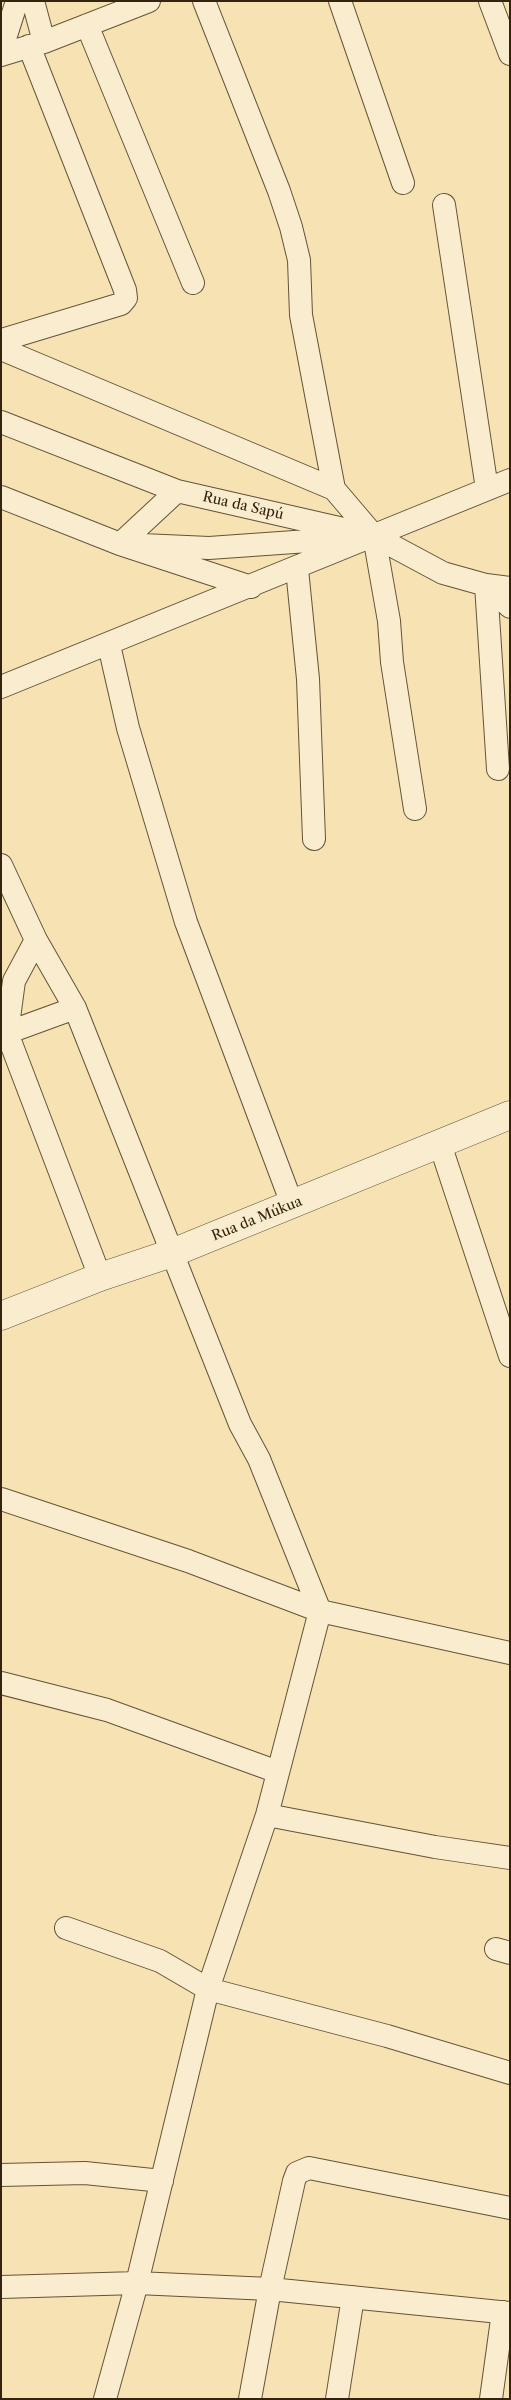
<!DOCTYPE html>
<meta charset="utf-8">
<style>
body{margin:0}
#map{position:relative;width:511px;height:2400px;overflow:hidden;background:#f7e2b3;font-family:"Libre Caslon Text",serif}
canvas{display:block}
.frame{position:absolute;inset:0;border:2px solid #34230e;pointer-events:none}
</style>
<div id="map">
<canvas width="511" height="2400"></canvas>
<div class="frame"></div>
</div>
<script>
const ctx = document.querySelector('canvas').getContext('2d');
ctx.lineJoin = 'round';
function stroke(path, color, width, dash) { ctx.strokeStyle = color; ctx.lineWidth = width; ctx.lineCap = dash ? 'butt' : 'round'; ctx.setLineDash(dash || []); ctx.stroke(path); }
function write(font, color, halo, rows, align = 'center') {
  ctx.font = font + ' "Libre Caslon Text",serif'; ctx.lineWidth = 4; ctx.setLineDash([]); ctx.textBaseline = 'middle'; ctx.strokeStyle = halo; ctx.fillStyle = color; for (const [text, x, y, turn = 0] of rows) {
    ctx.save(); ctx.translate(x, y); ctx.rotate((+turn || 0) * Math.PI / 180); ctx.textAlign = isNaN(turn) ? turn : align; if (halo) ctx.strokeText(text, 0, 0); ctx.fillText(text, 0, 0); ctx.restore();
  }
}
const minor = new Path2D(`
 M33,1L44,42
 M204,1L279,191L291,227L299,260L301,315L334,489L374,536L389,621L392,662L415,809
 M340,1L403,183
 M490,1L510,54
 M87,25L193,283
 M1,51L17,1
 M1,55L44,42L149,1
 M444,205L487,489
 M2,340L121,304L126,298L125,290L29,46
 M1,349L334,489
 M1,422L177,491L374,536L443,573L486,585L510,588
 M177,491L120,544L251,587
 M1,497L120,544L209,548L351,538
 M297,569L308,679L314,839
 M486,585L498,769
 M486,585L510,607
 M109,645L128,728L186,922L292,1204
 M1,687L510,480
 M1,865L36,940L75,1008L240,1424L259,1459L320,1611L267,1815L208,1989L137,2283L105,2399
 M36,940L14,981L7,1033L100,1277
 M1,1035L75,1008
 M440,1144L510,1356
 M1,1499L188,1561L320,1611L510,1653
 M1,1683L107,1710L278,1772
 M267,1815L435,1847L510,1858
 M66,1928L160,1961L208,1989L387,2036L510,2073
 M496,1949L510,1953
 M1,2175L85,2173L162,2181
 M1,2287L137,2283L270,2289L510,2313
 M250,2399L270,2289L294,2181L297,2173L309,2168L510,2208
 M337,2399L353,2297
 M491,2399L503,2312`);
const tertiary = new Path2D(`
 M1,1316L100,1277L172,1253L510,1115`);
stroke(minor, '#655337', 24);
stroke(tertiary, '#655337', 29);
stroke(minor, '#faecce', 22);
stroke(tertiary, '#faecce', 28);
write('14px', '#34230e', '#faecce', [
 ["Rua da Sapú",243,506,13],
 ["Rua da Múkua",257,1219,-22]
]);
</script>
